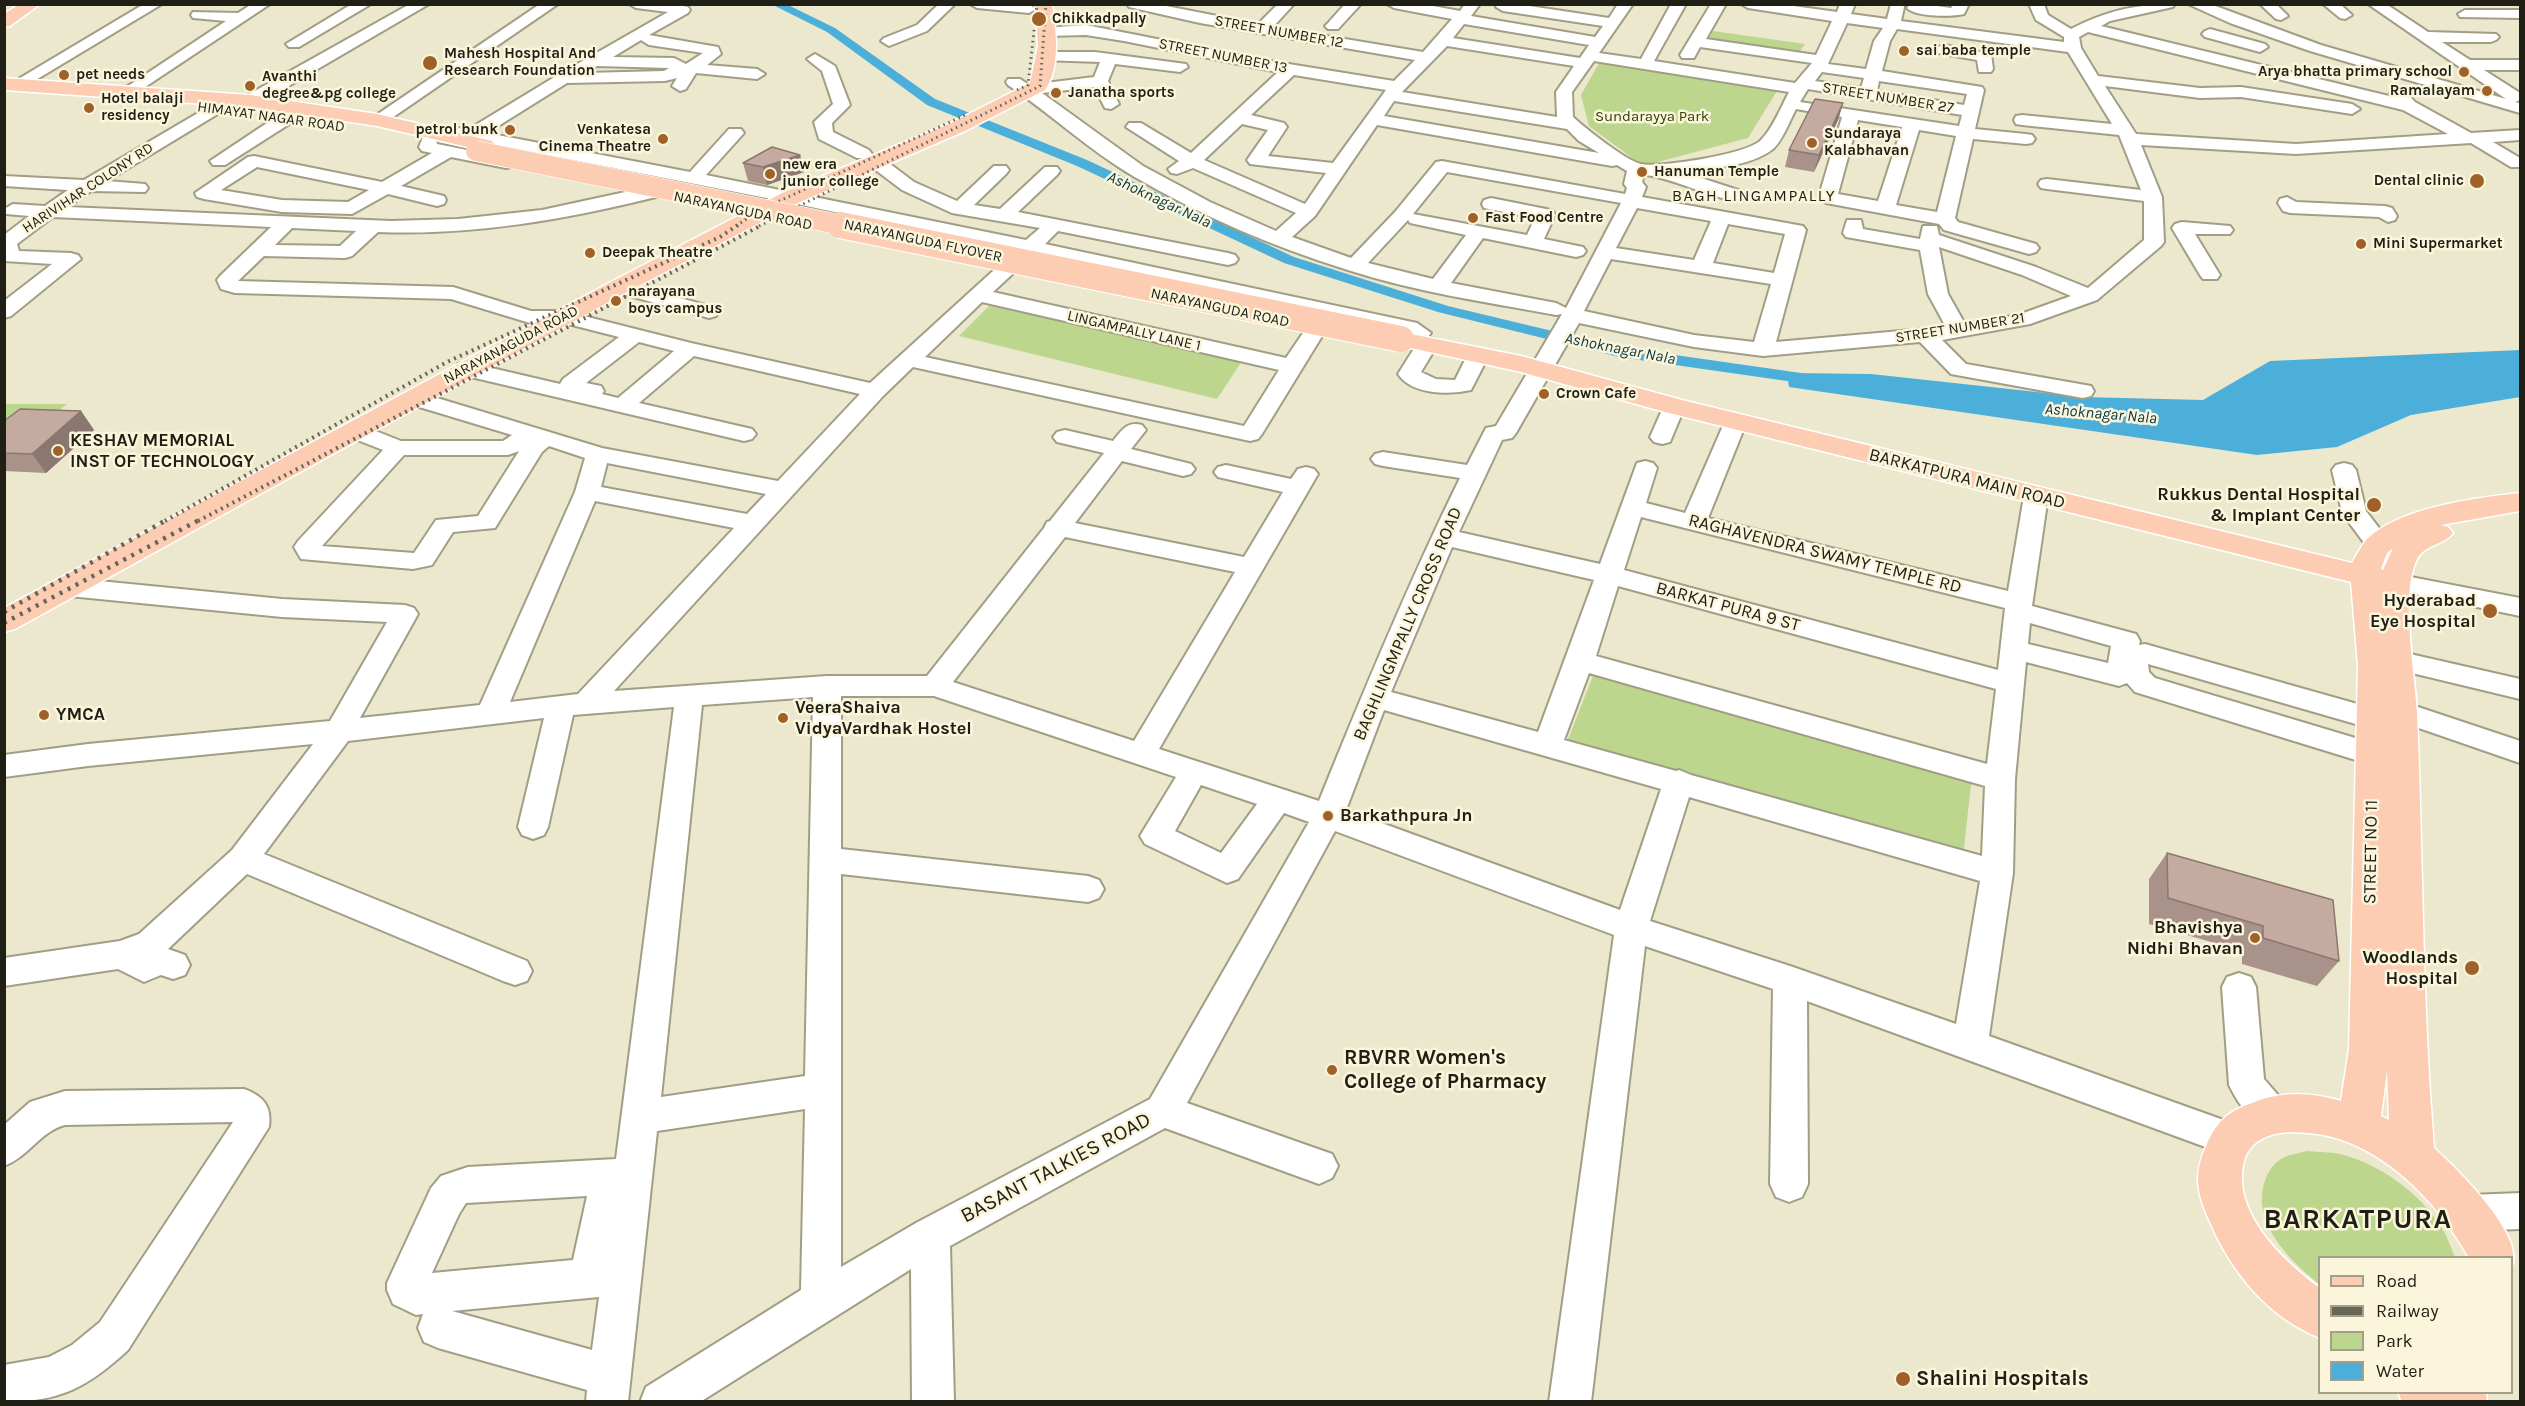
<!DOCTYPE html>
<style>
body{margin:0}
#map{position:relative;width:2525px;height:1406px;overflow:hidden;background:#ece8ce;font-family:Karla,sans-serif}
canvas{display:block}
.frame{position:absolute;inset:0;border:6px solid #201f15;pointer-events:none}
.legend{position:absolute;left:2318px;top:1256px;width:195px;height:138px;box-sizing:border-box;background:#faf5db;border:2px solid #a39f8c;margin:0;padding:8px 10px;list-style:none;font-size:18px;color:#201f15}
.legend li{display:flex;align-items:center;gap:12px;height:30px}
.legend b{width:30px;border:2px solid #a39f8c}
</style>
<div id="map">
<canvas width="2525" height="1406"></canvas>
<div class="frame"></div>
<ul class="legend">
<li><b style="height:8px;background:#fccdb3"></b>Road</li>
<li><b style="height:8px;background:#676556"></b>Railway</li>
<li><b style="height:16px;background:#bdd68d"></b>Park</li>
<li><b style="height:16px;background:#4cafda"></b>Water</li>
</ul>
</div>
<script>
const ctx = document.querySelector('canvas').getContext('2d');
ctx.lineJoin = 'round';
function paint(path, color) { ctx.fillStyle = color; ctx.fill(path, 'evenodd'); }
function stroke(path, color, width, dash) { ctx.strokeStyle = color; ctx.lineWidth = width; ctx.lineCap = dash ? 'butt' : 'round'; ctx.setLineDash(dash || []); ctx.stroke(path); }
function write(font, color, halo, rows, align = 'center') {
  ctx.font = font + ' Karla,sans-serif'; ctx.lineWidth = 5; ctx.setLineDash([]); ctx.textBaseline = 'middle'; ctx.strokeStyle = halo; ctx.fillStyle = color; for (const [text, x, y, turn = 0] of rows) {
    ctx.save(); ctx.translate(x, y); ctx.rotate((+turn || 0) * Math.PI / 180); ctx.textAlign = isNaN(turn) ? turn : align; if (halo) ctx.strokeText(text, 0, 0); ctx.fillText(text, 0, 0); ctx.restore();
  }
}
paint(new Path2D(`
 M1713,31L1805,44L1797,55L1707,42Z
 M1599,63L1777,91L1748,138L1643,166L1589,126L1581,95Z
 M994,301L1244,358L1217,399L959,336Z
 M5,404H67L5,455Z
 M1594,673L1972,776L1963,856L1567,742Z
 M2307,1151C2316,1152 2326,1152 2335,1153C2377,1161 2424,1195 2444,1232C2449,1240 2451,1249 2455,1257L2320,1258L2319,1284C2290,1261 2250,1221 2265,1181C2268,1171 2275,1161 2285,1157C2291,1154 2300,1153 2307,1151Z`), '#bdd68d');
paint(new Path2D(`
 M2520,350V397L2411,415L2337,447L2257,455L1789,387L1787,373L1871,374L2083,397L2203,400L2270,361Z`), '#4cafda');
paint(new Path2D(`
 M771,4H786L835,28L935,99L1087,160L1294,257L1448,306L1619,347L1815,375L1823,380L1815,385L1619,357L1438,312L1284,263L1077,166L927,105L827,32Z`), '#4cafda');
const minor = new Path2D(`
 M144,4H162L24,87H12L10,84Z
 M252,4H270L133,95H121L119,92L226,21L193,18L191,15L193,12L238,13Z
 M352,4H371L299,47H289L286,44Z
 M410,4H429L256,105L250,106L242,101L244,97Z
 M540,4H558L383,124H371L369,120Z
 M629,4H675L688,7L690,10L688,13L649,35L718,47L721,54L707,65L757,69L765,74L757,79L696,73L686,89L680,91L672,86L677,78L665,81L567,83L487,133L690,172L729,129H741L744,133L706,175L1026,240L1040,228L952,213L902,190L869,165L866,161L868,158H857L819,139L814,122L833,104L822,71L807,59L815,54L835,66L850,105L832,123L833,132L869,150L872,154L870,157H881L914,182L957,201L994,166H1006L1009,170L1006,174L974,205L1000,209L1045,167H1057L1060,171L1057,175L1018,212L1228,253L1235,255L1238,259L1235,263L1228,265L1058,231L1045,244L1417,323L1431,333L1427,338L1435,339L1438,344L1421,372L1436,379L1455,380L1470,350L1478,349L1486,350L1489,355L1471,390C1449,395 1412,395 1398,374L1420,339L1403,332L1034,254L993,292L1286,358L1309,324L1316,322L1323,324L1327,328L1262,434L1258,439L1250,441L913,367L883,396L614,691L827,676H927L1044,528L1047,522L1050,521L1104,453L1057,442L1053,437L1057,432L1065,430L1113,441C1122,430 1127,421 1142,425L1146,430L1131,449L1191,464L1195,469L1191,474L1183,476L1122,461L1075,523L1244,557L1283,492L1218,477L1214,472L1218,467L1226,465L1291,479L1298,469L1306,467L1314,469L1318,474L1159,749L1319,801C1363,692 1408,584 1460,478L1383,466L1375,464L1371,459L1375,454L1383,452L1467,465L1486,428L1496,426L1562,314L1556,315C1486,302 1416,292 1348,270C1274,247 1201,216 1133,176C1089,150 1051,114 1008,85L1006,82L1008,79H1020L1029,85L1094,77L1100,62L1041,60L1039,57L1041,54L1047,52H1095L1186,64L1188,67L1180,72L1115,64L1108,81L1119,104L1111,109L1105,108L1094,87L1042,93L1143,166L1210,202L1276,231L1296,213L1193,168L1177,174L1171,173L1168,169L1179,161L1126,127L1129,123H1141L1191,153L1278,72L1124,41L1086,35L1048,36L1040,31L1043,28L1086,25L1258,59L1394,81L1415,60L1200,23L1129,7L1127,4H1156L1258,24L1278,4H1294L1273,27L1423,52L1452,19L1394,8L1387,4H1422L1460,11L1465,4H1480L1471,16L1595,37L1603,26L1503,11L1496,7L1497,4H1516L1609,18L1618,4H1633L1599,53L1641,59L1671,4H1686L1654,61L1795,83L1812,63L1700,47L1694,58H1682L1680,55L1711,4H1726L1706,39L1816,55L1832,21L1748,8L1741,4H1779L1837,12L1840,4H1855L1851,14L1887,19L1891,4H1903L1904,7L1901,21L2064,42V37L2036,20L2029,4H2044L2048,15L2071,29C2106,11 2136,4 2175,4L2173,7L2110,21L2101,26L2393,97L2390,93L2392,90H2404L2415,102L2471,133L2520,130V140L2493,142L2520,158V167H2511L2471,143L2296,154L2141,145L2162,197L2164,242L2161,246L2097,300L2030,324L1942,340L1966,364L2091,386L2094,391L2091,396L2083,398L1951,374L1920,342L1763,356L1694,347L1579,323L1516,433L1512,438L1502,440L1459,532L1600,564L1637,463L1645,461L1653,463L1657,468L1646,503L1685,513L1725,421L1728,416L1736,414L1744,416L1747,421L1708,518L2008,591L2024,496L2027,491L2036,489L2045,491L2048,496L2032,606L2136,634L2140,641L2139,645L2145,644L2368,707L2367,705L2371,698L2381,695L2391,698L2520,741V763L2387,717L2383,726L2373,729L2148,664L2149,672L2155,678L2382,746L2387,754L2382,762L2372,765L2135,692L2127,683L2119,686L2026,662L2015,779L2013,873L1989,1036L2243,1127L2249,1139L2243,1151L2230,1156L1807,1001L1808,1184L1802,1197L1789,1202L1776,1197L1770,1184L1773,989L1645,946L1591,1402H1549L1614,935L1335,831L1187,1103L1332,1154L1338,1166L1332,1178L1319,1184L1165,1128L950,1246L954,1402H912L911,1269L700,1402H640L646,1387L801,1290L805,1109L657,1131L628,1402H586L587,1390L438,1348L424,1342L418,1328L423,1314L416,1315L393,1304L387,1290V1283L431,1188L441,1176L468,1167L616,1159L674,707L573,715L548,827L544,835L533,839L522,835L518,827L544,718L348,741L264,854L527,961L532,971L527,981L515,985L503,981L247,874L168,949L185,955L190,965L185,975L173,979L161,975L144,982L118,969L4,986V958L120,941L139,934L232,850L313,744L88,766L4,777V755L88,744L330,721L387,622L282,617L69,596L60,593L56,587L60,581L69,578L282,599L405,605L414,608L418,614L360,718L480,705L575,492L585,458L549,446L542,452L495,528L453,532L432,565L413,569L301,559L294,547L298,541L383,450L347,436L343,431L347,426L355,424L363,426L401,441H503L512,435L406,403L403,398L406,393L414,391L602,448L778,481L860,394L694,356L639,403L752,429L756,434L752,439L744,441L458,374L455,369L458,364L466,362L560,384L563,379L619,337L564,323H530L451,299L235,293L221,289L217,280L220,276L271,227L53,217L17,244L19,251L71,253L78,255L81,259L11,316L4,318V301L52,264L4,261V235L29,216L6,214L4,209L13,204L45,206L68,190L4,186V176L84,180L215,103L223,108L221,112L107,181L145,184L148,188L145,192L91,191L68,207L391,221L458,219L542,210L653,186L660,188L662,192L660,196C568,219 473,236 378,232L352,256L345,258L264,256L238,281L453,287L531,311H564L691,343L870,383L1016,250L792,203L461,138L436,139L437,144L512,159L515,163L512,167L506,168L451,157L401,186L444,196L446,200L444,204L437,206L388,194L352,214L282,212L204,199L197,197L195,193L248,157L254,156L382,182L432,153L422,151L419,147L423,137H434L435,131L461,128L469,129L558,75L668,12L636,8ZM1847,23L1883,28L1874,41L1866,69L1828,64ZM1464,24L1589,45L1580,58L1453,38ZM1897,29L2068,52L2112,124L2022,115L2016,116L2014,120L2016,124L2022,125L2119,135L2141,190L2047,179L2041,180L2038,184L2041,188L2047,189L2144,201V240L2088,288L2036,267L1939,235L1937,226H1923L1920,239L1863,229L1861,220H1847L1843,233L1846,237L1920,250L1928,294L1946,327L1776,342L1806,230L1803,226L1642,197L1646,187L1642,182L1644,175C1671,176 1724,205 1744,200L1746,196L1744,192L1683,172C1711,168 1750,167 1773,149C1783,140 1790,120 1796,109L1842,117L1819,196L1826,203L1939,224L1944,230L2029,254L2036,252L2039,248L2036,244L1958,222L1955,218L1973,139L2026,144L2032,143L2035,139L2032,135L2026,134L1975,129L1984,90L1982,87L1882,71L1890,41ZM2088,32L2403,110L2448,134L2296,144L2136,134L2105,86L2200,98L2241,97L2352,114L2360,109L2352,104L2241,87L2200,88L2098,76L2081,48L2079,37ZM641,40L649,45L703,53L686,64L674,58L613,57ZM1447,46L1574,66L1556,92L1557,117L1402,92ZM1594,61L1789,92C1781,107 1773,128 1761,140C1748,154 1660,168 1641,164C1625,160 1586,129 1573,117L1572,92ZM597,66L669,68L664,71L585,73ZM1822,72L1864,78L1861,88L1815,81ZM1294,75L1386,90L1333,163L1268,156L1287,127L1284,123L1251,115ZM1879,81L1967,94L1964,105L1877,91ZM1808,89L1962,115L1959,126L1800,102ZM1394,101L1567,129L1579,141L1599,153L1384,116ZM1858,120L1902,127L1878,201L1838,194ZM1242,124L1268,130L1247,160L1250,164L1326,173L1305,204L1204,160ZM1377,125L1612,166L1617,165L1627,171L1624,184L1627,188L1625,194L1442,161L1436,162L1395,212L1351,258L1292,237L1315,216ZM1919,130L1956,136L1937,212L1896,205ZM257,167L369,190L348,202L282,200L221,190ZM1447,172L1621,203L1566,308L1556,303L1451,283L1483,238L1576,257L1583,255L1586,251L1583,247L1544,239L1555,215L1553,211L1546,209L1491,198L1484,200L1482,204L1484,208L1535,218L1527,235L1413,214ZM1637,208L1711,221L1694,260L1616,248ZM1408,220L1410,223L1466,235L1433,279L1368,263ZM1728,224L1785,234L1774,273L1713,263ZM292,228L356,231L340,246L275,245ZM1939,247L2022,275L2071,296L2018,315L1965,324L1948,294ZM1611,259L1771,284L1754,342L1694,335L1584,311ZM982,302L1279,370L1244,426L925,357ZM639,342L674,351L618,398L602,394L604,391L601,386L586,383ZM519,451L478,516L436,520L414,553L322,546L404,455H508ZM607,463L766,494L747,514L601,487ZM595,501L734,528L578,694L510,702ZM1641,517L2005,608L1998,670L1624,570ZM1065,537L1235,572L1134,741L953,682ZM1452,547L1594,580L1538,732L1391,692ZM1618,586L1996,689L1987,764L1596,656ZM2030,623L2111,646L2108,663L2028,644ZM1589,673L1985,786L1982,856L1691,775L1679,770L1676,771L1564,740ZM841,696H934L1176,777L1140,836L1145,844L1227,883L1238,879L1284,813L1309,822L1150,1099L916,1223L841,1267V874L1088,902L1099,898L1104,889L1099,880L1088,876L841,849ZM813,697L805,1076L661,1097L702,705ZM1384,710L1661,789L1620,910L1346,810ZM1201,785L1257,804L1221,853L1175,831ZM1689,797L1980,881L1956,1024L1790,966L1650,921ZM587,1196L573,1260L432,1273L459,1214L466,1203ZM599,1297L592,1350L452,1311Z
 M939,4H955L927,31L889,46L881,41L884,38L917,25Z
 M970,4H1028L1036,9L1029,13L977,8Z
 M1345,4H1361L1338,29H1328L1325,26L1328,23Z
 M1923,4L1951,8L1954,4H1969L1964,14C1952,17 1915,17 1907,8L1910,4Z
 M2188,4H2210L2321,45L2506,99L2368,4H2386L2428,32L2496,34L2499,37L2496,40L2491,42H2442L2470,60H2520V70H2484L2520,93V100L2515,102L2520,103V113L2310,51L2230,23Z
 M2260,4H2276L2288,16L2281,20L2276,19Z
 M2323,4H2340L2352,15L2345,19L2340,18Z
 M2465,10H2520V18L2460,17L2458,14Z
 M2210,29L2265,44L2268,47L2260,52L2205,37L2202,34L2205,31Z
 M1944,45L1991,54L1993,69L1991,72H1979L1977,60L1938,53L1936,50L1938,47Z
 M288,112L294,113L296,117L294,121L225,165H213L210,161L282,113Z
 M2287,197L2296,202L2385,206L2392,208L2397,216L2395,220L2388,222L2379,217L2290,213L2283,211L2278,203L2280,199Z
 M2182,222L2230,226L2233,230L2230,234H2195L2220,275L2217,279H2203L2200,275L2172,228L2175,224Z
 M619,281L716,308L719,312L716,316L709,318L612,291L609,287L612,283Z
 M1674,399L1682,401L1685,406L1670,442L1662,444L1654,442L1650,437L1666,401Z
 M2344,463L2352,465L2356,470L2366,511L2392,545L2388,551L2379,553L2370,551L2345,517L2342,512L2332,470L2336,465Z
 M2395,574L2520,598V616L2386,588L2382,582L2386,576Z
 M2397,651L2520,679V699L2387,667L2383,660L2387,653Z
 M2239,973L2251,977L2256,987L2264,1079L2284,1102L2289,1114L2284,1126L2271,1131C2252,1123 2238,1104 2229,1085L2222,987L2227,977Z
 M244,1089C263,1096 272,1106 269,1127L128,1350C88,1387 60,1402 4,1402V1365L49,1357L72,1345L100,1322L233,1122L65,1125C41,1131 28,1157 4,1166V1125L30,1102L65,1091Z
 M2520,1193V1229L2470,1231L2456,1226L2451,1213L2456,1200L2470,1195Z`);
const major = new Path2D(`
 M20,4H40L10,26L4,27V14Z
 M1035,4H1052C1056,30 1061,67 1045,90L965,131L800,202L627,292L15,629L4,632V608L611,282L784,192L951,123L1030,83L1038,46Z
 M4,78L250,95L377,114L492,141L495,145L492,149L485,151L377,126L250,107L4,90Z
 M1401,332L1521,356L1682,400L2352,563C2357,555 2361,546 2367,539C2401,507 2475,498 2520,493V511L2441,525L2448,527L2453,533C2444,545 2424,545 2417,559C2400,593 2415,674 2417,712C2423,858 2422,1003 2434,1148C2456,1168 2525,1235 2512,1266V1258H2469C2437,1200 2378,1139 2309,1133C2294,1132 2277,1131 2264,1138C2252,1143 2245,1153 2243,1166C2234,1215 2284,1262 2320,1288V1338C2268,1317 2232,1273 2210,1222C2204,1209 2198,1194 2198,1179C2198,1166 2202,1155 2207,1144C2217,1121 2229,1111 2252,1103C2281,1091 2310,1092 2341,1101L2349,1049L2358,666L2351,582L1665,412L1517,371L1392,344L1389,339L1392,334ZM2393,548L2383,570L2381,569L2387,553ZM2387,1071L2389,1120L2381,1116Z
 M2398,1392H2486L2487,1402H2402Z`);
stroke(minor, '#a29e85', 4);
stroke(major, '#fff', 3);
paint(minor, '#fff');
paint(major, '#fccdb3');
stroke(new Path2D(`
 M1017,90L1028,85L1037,4
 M736,226L760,210L965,115
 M759,226L1040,86L1046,4`), '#676556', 3, [1.5, 4]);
stroke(new Path2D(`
 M165,521L447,362L720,237L738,225
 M198,521L762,225`), '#676556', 4, [2, 4.5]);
stroke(new Path2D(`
 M4,612L168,519
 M4,623L201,519`), '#676556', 4.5, [3, 6]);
const majorBridgeFar1 = new Path2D(`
 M476,151L847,226`);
const majorBridge = new Path2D(`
 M840,225L1401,339`);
stroke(majorBridgeFar1, '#fff', 21, []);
stroke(majorBridge, '#fff', 28, []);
stroke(majorBridgeFar1, '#fccdb3', 20);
stroke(majorBridge, '#fccdb3', 26);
paint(new Path2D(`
 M1843,103L1838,120L1814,172L1785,167L1789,150Z
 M800,155L804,172L767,185L748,181L743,163Z
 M81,411L94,430L46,473L4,471V421Z
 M2167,853L2339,961L2317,986L2242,964V951L2149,924V879Z`), '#a99289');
paint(new Path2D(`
 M1843,103L1838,120L1814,172L1819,155Z
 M800,155L804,172L767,185L763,167Z
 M81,411L94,430L46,473L32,454Z`), '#8a776f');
const building = new Path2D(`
 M1815,99L1843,103L1819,155L1789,150Z
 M772,147L800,155L763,167L743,163Z
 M20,409L81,411L32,454L4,453V421Z
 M2167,853L2333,900L2339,961L2263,938V926L2168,898Z`);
paint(building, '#c5aa9f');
stroke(building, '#8a776f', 1.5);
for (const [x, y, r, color] of [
 [1039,19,8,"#9f6127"],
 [1904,51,6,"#9f6127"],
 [430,63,8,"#9f6127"],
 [2464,72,6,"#9f6127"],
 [64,75,6,"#9f6127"],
 [250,86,6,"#9f6127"],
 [2487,91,6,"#9f6127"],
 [1056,93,6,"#9f6127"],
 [89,108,6,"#9f6127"],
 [510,130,6,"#9f6127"],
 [663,139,6,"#9f6127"],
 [1812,143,6,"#9f6127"],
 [1642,172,6,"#9f6127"],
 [770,174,6,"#9f6127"],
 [2477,181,8,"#9f6127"],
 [1473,218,6,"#9f6127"],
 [2361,244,6,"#9f6127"],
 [590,253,6,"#9f6127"],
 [616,301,6,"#9f6127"],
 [1544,394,6,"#9f6127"],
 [58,451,6,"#9f6127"],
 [2374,505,8,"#9f6127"],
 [2490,611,8,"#9f6127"],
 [44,715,6,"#9f6127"],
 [783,718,6,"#9f6127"],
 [1328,816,6,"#9f6127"],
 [2255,938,6,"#9f6127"],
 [2472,968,8,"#9f6127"],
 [1332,1070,6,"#9f6127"],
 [1903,1379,8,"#9f6127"]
]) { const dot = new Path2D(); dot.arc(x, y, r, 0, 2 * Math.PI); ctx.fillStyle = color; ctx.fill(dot); stroke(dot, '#faf5db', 2); }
write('bold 15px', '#201f15', '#faf5db', [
 ["Chikkadpally",1052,19],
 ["sai baba temple",1916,51],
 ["Mahesh Hospital And",444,54],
 ["Research Foundation",444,71],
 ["Arya bhatta primary school",2452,72,"right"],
 ["pet needs",76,75],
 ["Avanthi",262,77],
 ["degree&pg college",262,94],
 ["Ramalayam",2475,91,"right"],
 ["Janatha sports",1068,93],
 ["Hotel balaji",101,99],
 ["residency",101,116],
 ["petrol bunk",498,130,"right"],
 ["Venkatesa",651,130,"right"],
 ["Cinema Theatre",651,147,"right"],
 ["Sundaraya",1824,134],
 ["Kalabhavan",1824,151],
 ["new era",782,165],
 ["junior college",782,182],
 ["Hanuman Temple",1654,172],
 ["Dental clinic",2464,181,"right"],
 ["Fast Food Centre",1485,218],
 ["Mini Supermarket",2373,244],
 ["Deepak Theatre",602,253],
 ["narayana",628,292],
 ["boys campus",628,309],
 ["Crown Cafe",1556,394]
], 'left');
write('15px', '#201f15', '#faf5db', [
 ["STREET NUMBER 12",1279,32,10],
 ["STREET NUMBER 13",1223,56,11],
 ["STREET NUMBER 27",1888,98,9],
 ["HIMAYAT NAGAR ROAD",271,117,8],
 ["HARIVIHAR COLONY RD",88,188,-33],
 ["NARAYANGUDA ROAD",743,211,12],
 ["NARAYANGUDA FLYOVER",923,241,12],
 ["NARAYANGUDA ROAD",1220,308,12],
 ["STREET NUMBER 21",1960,328,-9],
 ["LINGAMPALLY LANE 1",1134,331,13],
 ["NARAYANAGUDA ROAD",511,345,-28]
]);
write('15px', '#314001', '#faf5db', [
 ["Sundarayya Park",1652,117]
]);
ctx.letterSpacing = '1.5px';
write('16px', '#201f15', '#faf5db', [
 ["BAGH LINGAMPALLY",1754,196]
]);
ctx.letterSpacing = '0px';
write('italic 16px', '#073546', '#faf5db', [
 ["Ashoknagar Nala",1159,200,25],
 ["Ashoknagar Nala",1620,349,11],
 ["Ashoknagar Nala",2101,414,5]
]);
write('bold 18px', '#201f15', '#faf5db', [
 ["KESHAV MEMORIAL",70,441],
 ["INST OF TECHNOLOGY",70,462],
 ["Rukkus Dental Hospital",2360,495,"right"],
 ["& Implant Center",2360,516,"right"],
 ["Hyderabad",2476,601,"right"],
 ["Eye Hospital",2476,622,"right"],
 ["VeeraShaiva",795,708],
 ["VidyaVardhak Hostel",795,729],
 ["YMCA",56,715],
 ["Barkathpura Jn",1340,816],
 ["Bhavishya",2243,928,"right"],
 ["Nidhi Bhavan",2243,949,"right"],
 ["Woodlands",2458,958,"right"],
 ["Hospital",2458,979,"right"]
], 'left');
write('18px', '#201f15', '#faf5db', [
 ["BARKATPURA MAIN ROAD",1967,479,14],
 ["RAGHAVENDRA SWAMY TEMPLE RD",1825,554,14],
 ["BARKAT PURA 9 ST",1728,607,15],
 ["BAGHLINGMPALLY CROSS ROAD",1408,624,-67],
 ["STREET NO 11",2371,852,-89]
]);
write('bold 21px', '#201f15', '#faf5db', [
 ["RBVRR Women's",1344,1058],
 ["College of Pharmacy",1344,1082],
 ["Shalini Hospitals",1916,1379]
], 'left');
write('21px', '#201f15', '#faf5db', [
 ["BASANT TALKIES ROAD",1056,1168,-28]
]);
ctx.letterSpacing = '1.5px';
write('bold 28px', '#201f15', '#faf5db', [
 ["BARKATPURA",2358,1220]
]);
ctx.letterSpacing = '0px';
</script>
